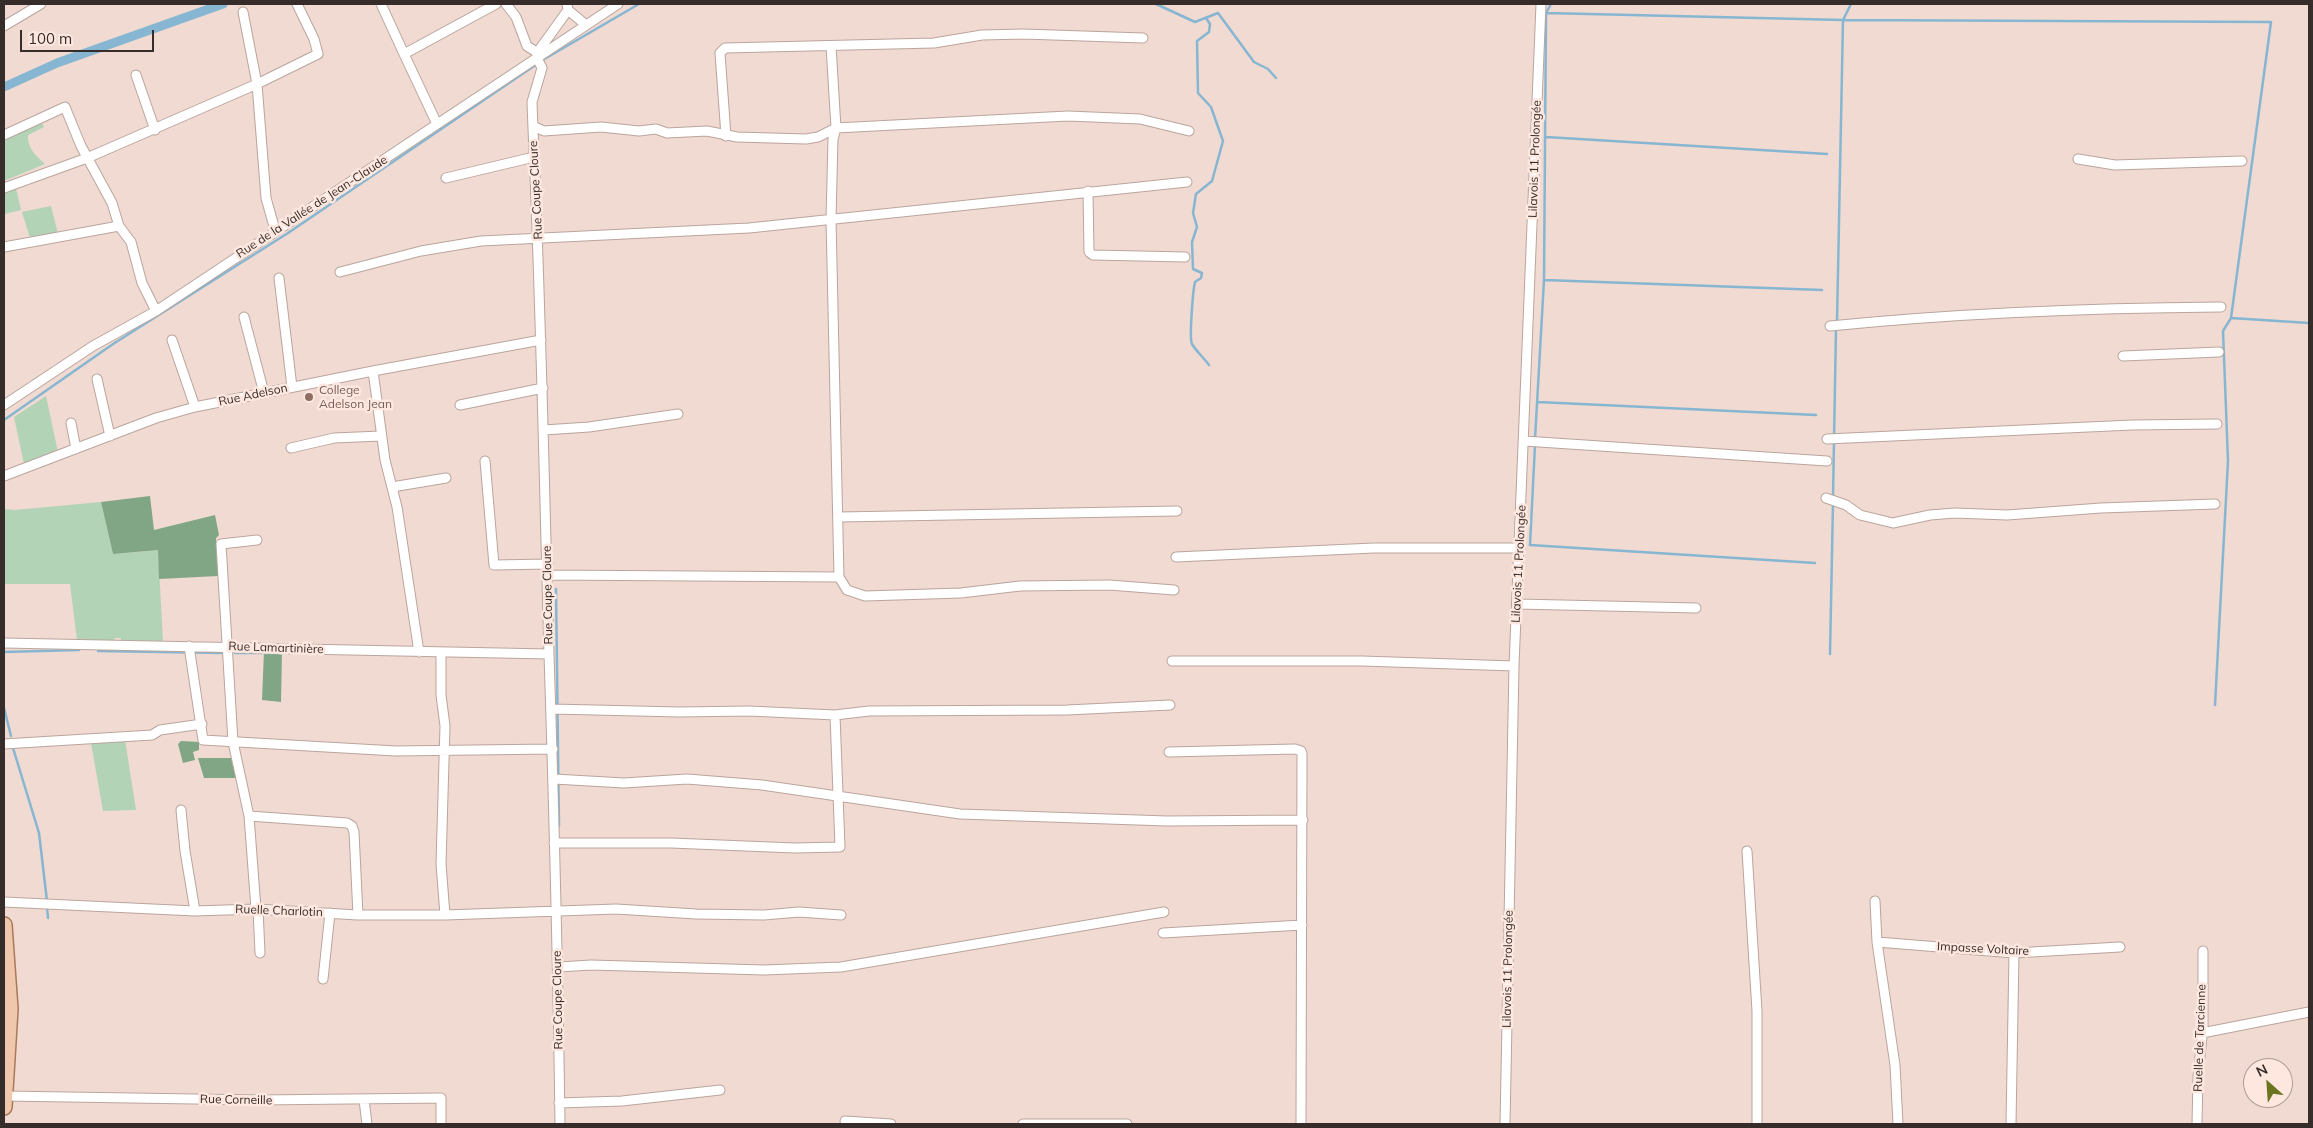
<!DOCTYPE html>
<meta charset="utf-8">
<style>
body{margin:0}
#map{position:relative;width:2313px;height:1128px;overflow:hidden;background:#f0dad2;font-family:Mulish,sans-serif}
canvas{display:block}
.frame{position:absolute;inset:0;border:5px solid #362d2a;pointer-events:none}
.north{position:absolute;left:2243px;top:1058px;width:50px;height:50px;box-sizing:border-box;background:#fde7df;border:1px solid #ad9d97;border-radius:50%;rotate:334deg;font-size:14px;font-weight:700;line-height:20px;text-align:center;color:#362d2a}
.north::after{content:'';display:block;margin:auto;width:18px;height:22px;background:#6b7520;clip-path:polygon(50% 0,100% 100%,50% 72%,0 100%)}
.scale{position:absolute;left:20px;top:30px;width:134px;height:22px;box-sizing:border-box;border:2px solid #362d2a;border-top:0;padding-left:6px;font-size:15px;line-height:18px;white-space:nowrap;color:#362d2a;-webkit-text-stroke:4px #fde7df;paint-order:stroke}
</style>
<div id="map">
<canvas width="2313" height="1128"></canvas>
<div class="frame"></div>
<div class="north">N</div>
<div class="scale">100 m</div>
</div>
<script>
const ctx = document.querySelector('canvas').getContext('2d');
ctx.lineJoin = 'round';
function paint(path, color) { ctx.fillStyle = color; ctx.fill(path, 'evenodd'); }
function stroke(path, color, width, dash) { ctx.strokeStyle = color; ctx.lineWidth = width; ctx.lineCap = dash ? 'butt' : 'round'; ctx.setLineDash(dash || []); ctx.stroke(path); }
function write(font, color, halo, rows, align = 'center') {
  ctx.font = font + ' Mulish,sans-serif'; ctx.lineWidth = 5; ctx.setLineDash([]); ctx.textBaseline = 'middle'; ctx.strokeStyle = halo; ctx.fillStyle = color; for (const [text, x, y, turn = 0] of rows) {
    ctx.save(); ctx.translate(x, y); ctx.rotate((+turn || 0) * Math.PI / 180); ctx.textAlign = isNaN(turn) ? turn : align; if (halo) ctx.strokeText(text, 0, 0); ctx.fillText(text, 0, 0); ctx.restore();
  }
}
paint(new Path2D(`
 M42,123L44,127L28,135C27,148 36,156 45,164L4,181V140Z
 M16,188L21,210L5,214L4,193Z
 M51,206L58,234L30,238L22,212Z
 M46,396L58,452L24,464L14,417Z
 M101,502L113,554L158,550L163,641H121V638H115L114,641L77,640L70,584H4V509L15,510Z
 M125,740L136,810L103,811L91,743Z`), '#b2d3b6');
paint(new Path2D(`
 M150,496L154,530L215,515L219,535L216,538L218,576L159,579L158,550L113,554L101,502Z
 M264,651H282L281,702L262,700Z
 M181,741L199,742V750L193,752L195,760L183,763L178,744Z
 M198,758H231L236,778H204Z`), '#80a685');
stroke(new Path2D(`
 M1156,4L1195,22L1218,13L1254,62L1268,69L1276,78
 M1546,13L1843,20L2271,22L2231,318L2223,331L2228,461L2215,705
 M1206,18L1210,24L1209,32L1197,41L1198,93L1211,107L1223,141L1212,181L1196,194L1193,213L1197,227L1192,242L1193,269L1202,273L1201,278L1195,282C1193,290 1189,339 1192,344C1196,351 1204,358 1209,365
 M541,61L639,4
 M1546,137L1827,154
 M1544,280L1822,290
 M2231,318L2309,323
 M1837,322L1843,20L1851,4
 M1538,402L1816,415
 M4,420L113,344L288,233L537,64
 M1535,439L1544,280L1546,13L1551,4
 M1535,445L1530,545L1815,563
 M1833,497L1836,328
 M556,589L559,826
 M98,651L223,653
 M4,652L79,650
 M235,653H284
 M1830,654L1833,503
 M4,708L11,736
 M13,748L39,833L47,901
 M47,907L48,918`), '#86b6d1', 2.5);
stroke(new Path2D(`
 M4,87L57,63L223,4`), '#86b6d1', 9);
const street = new Path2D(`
 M381,4L404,54
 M506,4L516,17L527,46L541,55
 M567,4L568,10L586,25
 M243,12L257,84L318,54L314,39L297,4
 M4,26L41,4
 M831,46L836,128L833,139L831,219L839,577L847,590L865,596L961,593L1020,586L1109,585L1174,590
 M537,53L568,10
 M537,58L542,68L532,102L533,129C541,304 544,479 549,654C554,811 558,967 560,1124
 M136,75L155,130
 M437,124L404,54L496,4
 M533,126L544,131L601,127L639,131L656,129L667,133L707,131L737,137L806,139L818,137L836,128L1068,116L1140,119L1189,131
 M4,135L65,107L81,146L112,203L119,226L131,242L142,283L156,311
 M726,136L720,53L725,48L934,43L982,35L1023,34L1143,38
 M2078,159L2115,165L2242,161
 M446,178L534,157
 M4,188L87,158L257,84L266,198L275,230
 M1088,191L1089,252L1093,255L1185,257
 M4,247L119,226
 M340,272L421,251L481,241L749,228L1187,182
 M279,278L292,387
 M244,317L264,393
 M1830,326C1959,313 2090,308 2221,307
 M172,340L195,407
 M2123,356L2219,352
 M373,371L385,460L397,507L419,652
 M97,379L110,436
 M4,405L93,346L156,311L618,4
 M460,405L543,388
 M71,423L76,449
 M544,430L589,427L678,414
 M1827,439L2132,425L2217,424
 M1524,441L1827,461
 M291,448L334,438L381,436
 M485,461L494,565L548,564
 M4,476L156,418L195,407L373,371L541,340
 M392,487L446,478
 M1826,498L1846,505L1860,515L1893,523L1930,515L1955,513L2007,515L2101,508L2215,504
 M839,517L1177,511
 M1176,557L1374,548H1520
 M548,575L839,577
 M1517,604L1696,608
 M4,643L549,654
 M189,646L203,740L396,751L553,749
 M441,652V695L445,726L441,864L445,915
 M1172,661H1362L1514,666
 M552,709L679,712L749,711L835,715L869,711L1067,710L1170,705
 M4,744L152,735L160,730L202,724
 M1169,752L1295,749L1301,751L1302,754L1301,1124
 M554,779L624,783L687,779L762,785L960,814L1167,821L1303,820
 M181,810L185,851L195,911
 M249,816L347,823L352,826L354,832L358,915
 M554,843H671L795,848L840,847L835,715
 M1747,851L1757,1011V1124
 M1875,901L1877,942L1895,1065L1898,1124
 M4,902L195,911L256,909L358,915H445L616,909L696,914L764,915L799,912L841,915
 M256,909L249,816L233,742L221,544L257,540
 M258,909L260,953
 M1163,933L1302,925
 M1877,942L2014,953L2120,947
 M559,967L591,965L764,970L841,967L1164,912
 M323,979L330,913
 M2202,1033L2309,1012
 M4,1096L259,1100L441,1098V1124
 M364,1100L367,1124
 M559,1103L622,1101L720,1090
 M845,1121L891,1124
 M1023,1124H1127
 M1505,1124L1514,666L1541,4
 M2011,1124L2014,953
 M2197,1124L2198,1077L2203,1026V951`);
const primary = new Path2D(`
 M4,925L10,1009L4,1107`);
stroke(street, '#baa59d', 11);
stroke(primary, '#a8795b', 18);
stroke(street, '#fff', 9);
stroke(primary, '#efc7ad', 15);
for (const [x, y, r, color] of [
 [309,397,5,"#8d6e63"]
]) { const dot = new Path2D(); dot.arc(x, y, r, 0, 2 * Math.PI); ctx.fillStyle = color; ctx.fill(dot); stroke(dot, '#fde7df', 2); }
write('12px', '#362d2a', '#fde7df', [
 ["Lilavois 11 Prolongée",1535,159,-88],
 ["Rue Coupe Cloure",536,190,-93],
 ["Rue de la Vallée de Jean-Claude",312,207,-33],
 ["Rue Adelson",253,395,-12],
 ["Lilavois 11 Prolongée",1519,564,-87],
 ["Rue Coupe Cloure",548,595,-91],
 ["Rue Lamartinière",276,648,2],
 ["Ruelle Charlotin",279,911,2],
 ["Impasse Voltaire",1983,949,3],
 ["Lilavois 11 Prolongée",1508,969,-89],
 ["Rue Coupe Cloure",558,1000,-91],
 ["Ruelle de Tarcienne",2200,1038,-88],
 ["Rue Corneille",236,1100,1]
]);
write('12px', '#785e54', '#fde7df', [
 ["College",319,390],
 ["Adelson Jean",319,404]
], 'left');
</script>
